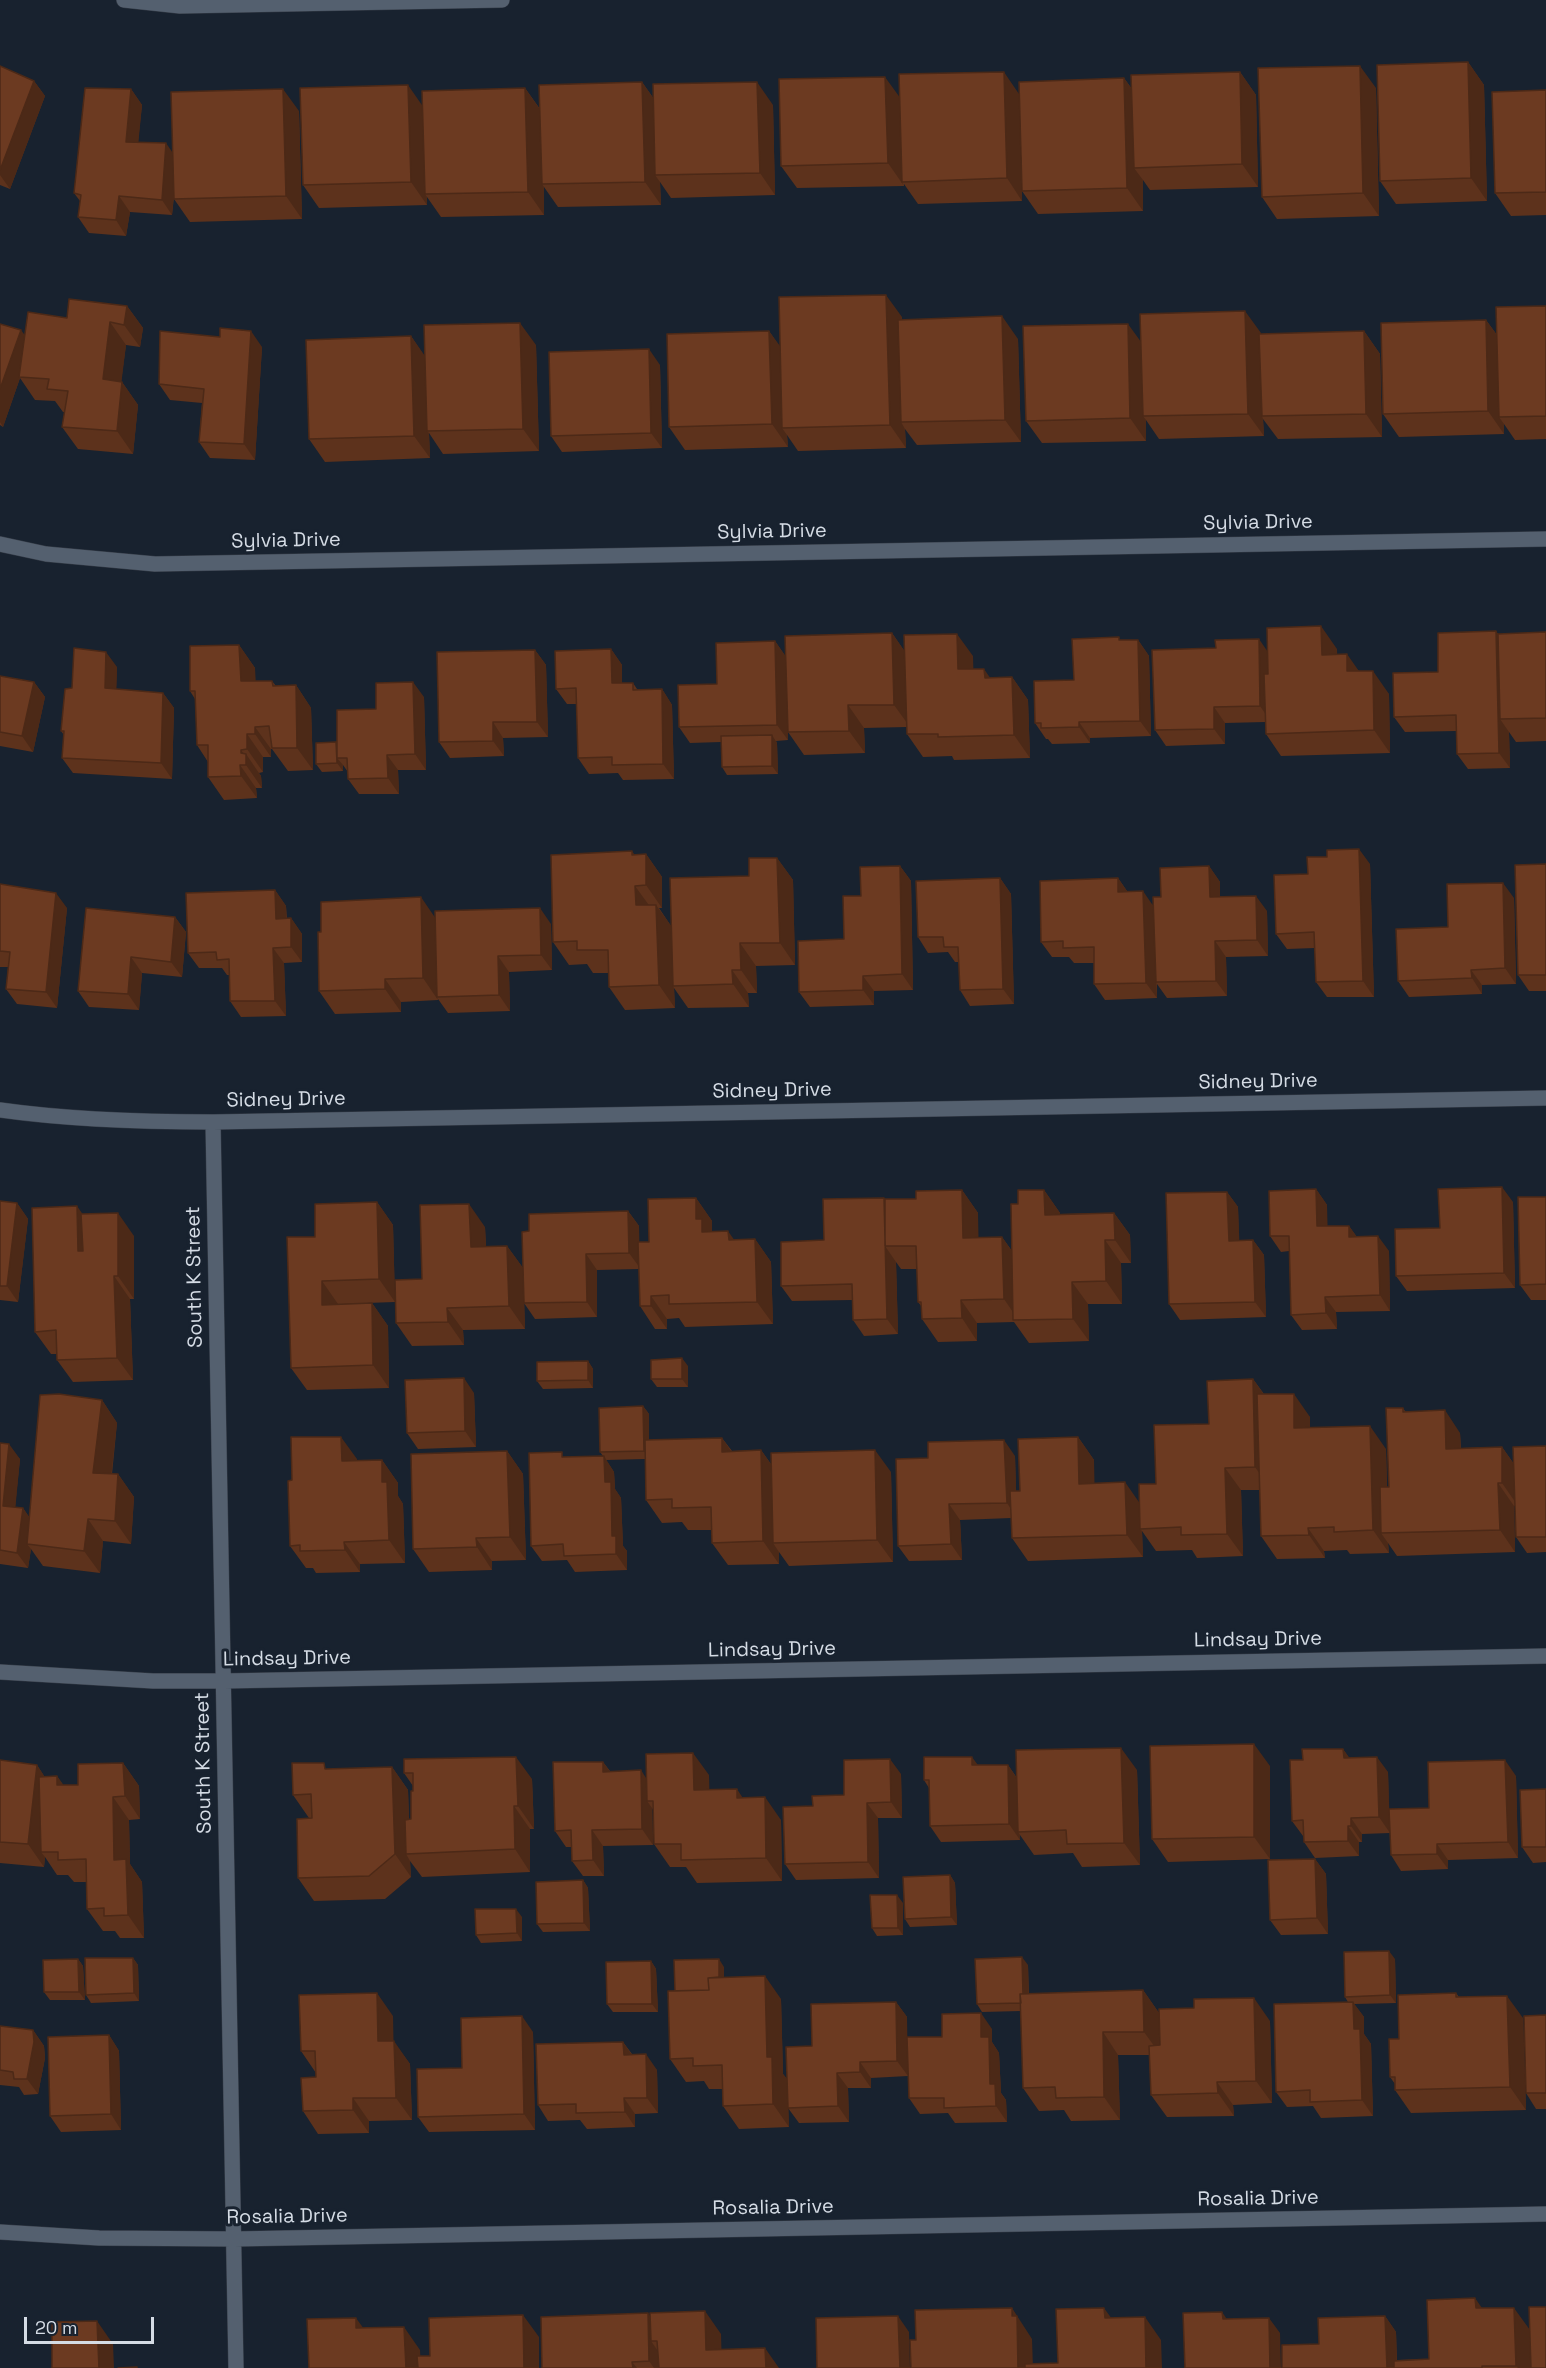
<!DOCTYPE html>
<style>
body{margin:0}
#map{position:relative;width:1546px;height:2368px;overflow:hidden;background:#18222f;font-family:"Space Grotesk",sans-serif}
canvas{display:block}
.scale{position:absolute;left:24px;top:2317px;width:130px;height:27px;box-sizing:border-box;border:3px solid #d5dce5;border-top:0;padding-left:8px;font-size:18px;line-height:21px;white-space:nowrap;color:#d5dce5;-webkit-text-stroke:4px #18222f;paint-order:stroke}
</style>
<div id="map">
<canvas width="1546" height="2368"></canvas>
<div class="scale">20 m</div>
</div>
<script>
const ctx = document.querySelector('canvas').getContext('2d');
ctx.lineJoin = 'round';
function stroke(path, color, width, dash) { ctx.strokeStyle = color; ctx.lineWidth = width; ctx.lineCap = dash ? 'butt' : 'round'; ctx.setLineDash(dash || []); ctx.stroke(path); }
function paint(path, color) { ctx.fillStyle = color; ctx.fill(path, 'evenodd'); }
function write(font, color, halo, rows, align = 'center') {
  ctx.font = font + ' "Space Grotesk",sans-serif'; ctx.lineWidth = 6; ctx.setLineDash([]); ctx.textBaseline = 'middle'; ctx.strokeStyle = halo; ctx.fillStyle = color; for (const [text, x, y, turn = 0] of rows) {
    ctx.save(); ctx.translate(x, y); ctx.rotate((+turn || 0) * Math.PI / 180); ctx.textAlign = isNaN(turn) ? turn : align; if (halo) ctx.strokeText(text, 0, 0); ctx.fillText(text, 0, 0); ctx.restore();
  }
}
const minor = new Path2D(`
 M124,0L180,6L502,0
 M0,544L46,554L155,564L1546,539
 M0,1110C70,1120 142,1122 213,1122L1546,1098
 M213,1122L236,2368
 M0,1672L153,1681H224L1546,1656
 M0,2232L99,2238L234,2239L1546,2214`);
stroke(minor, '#363d48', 16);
stroke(minor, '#54606f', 15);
paint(new Path2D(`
 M1468,62L1484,85L1487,201L1396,204L1380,181Z
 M0,66L34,81L45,96L10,189L0,185Z
 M1240,72L1256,95L1258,187L1150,190L1143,180V211L1038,214L1022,191L1124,78L1132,89Z
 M642,82L654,99L773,105L775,195L671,198L660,182L661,205L558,207L544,187V215L441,217L427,197V205L319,208L303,185L422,105L525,88L540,109Z
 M1376,88L1379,216L1277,219L1262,197Z
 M131,89L142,105L138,142L173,153L299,111L302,219L190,222L174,199V197L172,215L130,212L126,236L89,233L78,217L80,201L74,193Z
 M1546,90V215L1511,216L1495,193Z
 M1019,94L1022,201L918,204L904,184V186L797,188L781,166L899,97Z
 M127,306L143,328L140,347L126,345L121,382H122L138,405L133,454L78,449L62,427L65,412H63L55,401L35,400L20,378L3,427L0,425V324L25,335L67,318Z
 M1546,306V439L1515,440L1504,424V434L1399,437L1383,414L1486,320L1497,335Z
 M902,317V320L1018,339L1021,442L917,445L905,429L906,448L798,451L787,435L788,447L685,450L669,427L769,331L780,347Z
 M1364,331L1380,354L1382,437L1278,439L1263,419L1264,436L1159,439L1146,420V441L1042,443L1026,421L1141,342L1261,334Z
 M411,336L425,357L536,345L539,451L443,454L429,433L430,458L325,462L309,439Z
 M262,347L255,460L210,458L199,442L202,403L170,400L159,384Z
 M660,365L662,448L562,452L551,436Z
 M1496,631L1498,634L1546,632V741L1516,742L1509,732L1510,768L1468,769L1457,754L1456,731L1405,732L1394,717L1438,672Z
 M892,633L905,652L973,656V669L990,678L1012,677L1028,700L1030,758L954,760L952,756L923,757L907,734V727L864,728L865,753L804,755L788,732Z
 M1121,640H1138L1149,656L1151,736L1090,738V743L1052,744L1048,739H1046L1035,723L1074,680Z
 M775,641L786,657L788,740L776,741L777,743L778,774L727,775L722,767L721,742L690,743L679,727L717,684Z
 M239,645L255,668V681H272L276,686L296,685L311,708L313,770L288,771L272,749H271V757H263V772L259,773L261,776L262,788H256L257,798L224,800L208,777V762L197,745L195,699L190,691Z
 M611,649L622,665V683H633L637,689H662L672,705L674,779L623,780L618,773L589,774L578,758L577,704H567L556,689Z
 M1337,649V654L1389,694L1390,753L1281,756L1266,734L1265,722L1225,723V744L1166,746L1155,730L1268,652Z
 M535,650L546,665L548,737L503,738L504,756L450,758L439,742Z
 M117,667L116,689L163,693L174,708L172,779L73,773L62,758L64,735L61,731L72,688Z
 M0,676L34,682L45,697L33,752L0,746Z
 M424,697L426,770H398L399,794H359L348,779V772L343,765V771L322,772L316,764L336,742L376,709Z
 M646,854L662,877V908H659L671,926L749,876L777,858L793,880L795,965L756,966L757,993H748L749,1007L688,1008L674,988L675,1008L625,1010L609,987V973H593L587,964L569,965L553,942L635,855Z
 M1327,857L1370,864L1374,997H1327L1316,982L1315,948L1287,949L1276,934L1308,874Z
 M1546,864V991H1529L1518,975Z
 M900,866L911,881L913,990L874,991V1005L810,1007L799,992L844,939L861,896Z
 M1209,866L1220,882V896L1267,911L1268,956L1226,957L1227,996L1167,998L1157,984V998L1105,1000L1094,984V963H1074L1069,957H1052L1041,942L1118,878L1127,891L1153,905L1161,897Z
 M1000,878L1011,894L1014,1004L970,1006L960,990L959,962H955L948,952L928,953L918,937Z
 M0,884L67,908L57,1008L17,1004L6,989L8,967H0Z
 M275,890L286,906L287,919L291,918L302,934V962L284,963L286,1016L241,1017L230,1001V975H227L222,968H199L188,953Z
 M1514,898L1516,984L1482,985V994L1409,997L1398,981L1448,927Z
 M175,917L186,932L182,977L142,973L139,1010L89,1007L78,991Z
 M435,918L551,924L552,970L509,972L510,1011L448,1013L438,999V1000L401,1002V1012L335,1014L319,991Z
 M1316,1189L1327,1205V1226H1349L1356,1236L1389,1251L1390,1311L1336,1312L1337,1329L1302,1330L1291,1315L1289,1251L1281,1252L1270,1236Z
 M962,1190L978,1213V1238L1002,1237L1012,1251L1018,1204L1044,1190L1060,1213V1214L1114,1213L1130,1235L1131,1263H1121L1122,1304H1088L1089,1341L1029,1343L1014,1322L977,1323V1341L938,1342L922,1319V1307L918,1302L917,1269H901L896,1262L898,1334L864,1336L853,1320L852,1300L792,1301L781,1286L824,1240L885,1199H916Z
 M1227,1192L1238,1207L1239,1241L1253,1240L1264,1255L1266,1317L1180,1320L1169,1304Z
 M1546,1197V1300H1531L1520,1285Z
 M696,1198L712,1221V1232L734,1240L755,1239L771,1262L773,1324L685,1327L679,1318L667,1319V1329H655L640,1306L639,1269L597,1270V1317L535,1319L524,1303L628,1211L639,1226V1242H649Z
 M0,1201L17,1203L28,1219L18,1302L0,1300Z
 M377,1202L393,1225L395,1302L338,1304L372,1303L388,1326L389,1388L307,1390L291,1368L315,1237Z
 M1513,1202L1515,1288L1407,1291L1396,1276Z
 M82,1214L134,1236V1299H130L133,1380L73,1382L57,1360V1354H51L35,1332Z
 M485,1227L486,1246H507L523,1268L525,1329L463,1330L464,1345L412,1346L396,1323Z
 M588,1361L593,1369V1388L543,1389L537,1381Z
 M688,1366V1387H657L651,1379Z
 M1253,1379L1264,1394L1310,1417V1428L1386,1449L1387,1487H1389L1403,1408L1405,1411L1460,1433L1461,1448L1502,1447L1514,1464L1546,1446V1552L1527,1553L1516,1537L1515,1506H1514L1515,1552L1397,1556L1388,1543L1389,1553L1350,1554L1347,1550L1324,1551L1325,1558L1277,1559L1261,1536L1260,1490H1241L1243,1556L1197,1558L1192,1550L1156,1551L1142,1531L1143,1557L1028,1561L1012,1538L1011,1518L960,1520L962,1560L909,1561L898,1546L896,1459L1015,1456L1016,1491H1020L1078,1437L1094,1460V1483L1139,1503L1209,1424Z
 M474,1393L476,1447L418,1449L407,1433Z
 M102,1400L117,1423L112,1474H118L134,1497L131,1544L103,1541L100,1573L43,1566L31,1549L28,1568L0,1564V1443L20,1459L15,1507L23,1508L29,1517Z
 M643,1406L649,1414V1440L722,1438L732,1451L761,1450L771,1464L891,1472L893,1562L789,1566L779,1552V1564L728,1565L712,1543V1530H688L682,1522L662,1523L646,1500L645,1459L606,1460L614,1472L615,1489L621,1498L623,1546L627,1551V1570L575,1572L567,1560L542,1561L531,1546L565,1457L603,1456L600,1452Z
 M507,1451L523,1474L526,1560L492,1561V1570L429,1572L413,1549Z
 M357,1459V1461L382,1460L398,1483V1496L403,1504L405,1563L360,1564V1572L316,1573L313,1568H306L290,1546Z
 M1343,1749L1349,1758L1388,1772L1389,1809L1429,1808L1516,1776L1518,1858L1448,1860V1869L1401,1871L1391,1855L1390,1833L1362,1834V1842H1359V1856L1315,1858L1304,1842V1836H1303L1292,1821L1303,1760Z
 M404,1759L532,1779L534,1829H530V1872L422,1877L410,1861L411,1877L385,1899L314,1901L298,1878L309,1818L293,1795L329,1769L392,1767L408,1790L409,1819H411L413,1786L404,1773Z
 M0,1760L37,1765L44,1776H57L63,1785H78L123,1763L139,1786L140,1819L129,1820L130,1864L142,1882L144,1938H120L115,1931H103L87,1909L86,1882H74L68,1875H57L45,1857L44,1867L0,1863Z
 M603,1762L610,1771L646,1779L709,1775V1790L743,1798L781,1820L782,1881L697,1883L686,1867H670L654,1844L653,1810L652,1808L653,1845L603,1846L604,1876H583L572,1861V1847H566L555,1831Z
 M978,1765H1008L1017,1778L1137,1770L1140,1865L1082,1867L1073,1853L1034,1855L1020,1835V1840L941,1842L930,1826L929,1788L924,1780Z
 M1270,1766V1859L1168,1862L1152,1839Z
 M901,1774L902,1818H878L879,1878L796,1880L785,1864L813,1806Z
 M1546,1789V1862L1533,1863L1522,1847Z
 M1315,1859L1326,1874L1328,1934L1281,1935L1270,1920Z
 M950,1875L955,1883L957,1925L910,1927L905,1919Z
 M583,1880L588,1888L590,1931L543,1932L537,1924Z
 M903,1903V1935L877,1936L872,1928Z
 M522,1917V1941L481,1943L476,1935Z
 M133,1958L138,1965L139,2001L91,2003L86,1995Z
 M78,1959L83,1966L85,2000H50L44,1992Z
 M1395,1959L1396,2003L1354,2004L1364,2017V2034L1371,2044L1373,2116L1321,2118L1313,2106L1287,2107L1276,2092L1348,2002L1345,1997Z
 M651,1961L656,1969L658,2012H613L607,2004Z
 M1028,1965L1029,1994L1143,1990L1159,2013V2045L1270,2021L1272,2103L1233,2105L1234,2116L1167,2117L1151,2095L1149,2055H1118L1120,2120L1071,2121L1064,2110L1039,2111L1023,2088L1021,2011L982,2012L977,2004Z
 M724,1967V1977L781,1999L783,2074L787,2079L812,2046L896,2002L907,2017V2037H942L992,2029V2042L999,2053L1001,2093L1006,2100L1007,2122L955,2123L948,2113L920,2114L909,2098L908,2076L871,2078V2088H848L849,2122L799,2123L788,2108L789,2127L739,2129L723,2106V2089H709L704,2081L686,2082L670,2059L675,1991Z
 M1456,1993L1459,1997L1523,2018L1526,2110L1411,2113L1395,2090V2084L1390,2077L1399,2039Z
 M1546,2015V2109H1536L1526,2093Z
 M393,2016V2041L410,2064L412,2120L369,2121V2133L318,2134L303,2111L316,2077V2073L301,2051Z
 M0,2026L33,2030L44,2046L45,2058L38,2094L24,2095L19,2087L0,2085Z
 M533,2032L535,2130L429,2132L418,2117L462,2068Z
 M109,2035L119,2051L121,2130L61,2132L50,2116Z
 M623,2042L632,2054L657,2070L658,2113L635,2114V2127L587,2129L580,2120L548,2121L538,2105Z
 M1483,2308L1529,2329L1546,2368H1282L1319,2344L1385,2316L1396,2332L1397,2360L1429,2359Z
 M650,2317L721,2334V2350L779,2368H542Z`), '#5d321c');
paint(new Path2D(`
 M1468,62L1484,85L1487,201L1471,178Z
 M1360,66L1376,88L1379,216L1363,193Z
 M1004,72L1019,94L1022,201L1007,178Z
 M1240,72L1256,95L1258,187L1242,164Z
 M885,77L901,99L902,182L904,186L888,163Z
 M1124,78L1140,101L1134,168L1143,180V211L1127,188Z
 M34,81L45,96L10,189L0,175V170Z
 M642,82L658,105L655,175L660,182L661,205L645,182Z
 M757,82L773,105L775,195L760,173Z
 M408,85L424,108L425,194L427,197V205L411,182Z
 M525,88L541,111L542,184L544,187V215L528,192Z
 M131,89L142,105L137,157L126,142Z
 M283,89L299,111L302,219L286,196Z
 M166,143L177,159L172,215L162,200Z
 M119,196L130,212L126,236L116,220Z
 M886,295L902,317L905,422H901L905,429L906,448L890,425Z
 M127,306L143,328L140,347L124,325Z
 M1245,311L1261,333L1262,416L1263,419L1264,436L1248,414Z
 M1002,316L1018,339L1021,442L1005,420Z
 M1486,320L1502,342L1499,417L1504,424V434L1488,411Z
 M110,322L126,345L119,402L103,379Z
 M520,323L536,345L539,451L523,429Z
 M1128,324L1144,346L1143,416L1146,420V441L1130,418Z
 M21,330L32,345L19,377L20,378L3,427L0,422V389Z
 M251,331L262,347L255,460L244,444Z
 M769,331L785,353L782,428L787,435L788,447L772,424Z
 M1364,331L1380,354L1382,437L1366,414Z
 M411,336L427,359V431L429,433L430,458L414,436Z
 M649,349L660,365L662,448L651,433Z
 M122,382L138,405L133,454L117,431Z
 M1321,626L1337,649L1338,678L1322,655Z
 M1496,631L1507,646L1500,719L1509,732L1510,768L1499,753Z
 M892,633L908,656L910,727L894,705Z
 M957,634L973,656L974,692L958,669Z
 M1259,639L1270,655L1271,722L1260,706Z
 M1138,640L1149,656L1151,736L1140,721Z
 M775,641L786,657L788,740L777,725Z
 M239,645L255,668L257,704L241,681Z
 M611,649L622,665V699L612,683Z
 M535,650L546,665L548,737L537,722Z
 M106,652L117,667L116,704L105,688Z
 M1347,654L1363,677L1347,671Z
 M984,669L1000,692L985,678Z
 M1373,671L1389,694L1390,753L1374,730Z
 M1012,677L1028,700L1030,758L1014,735Z
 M34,682L45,697L33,752L22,736Z
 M413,682L424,697L426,770L415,754Z
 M296,685L311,708L313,770L297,748Z
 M662,689L672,705L674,779L663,764Z
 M163,693L174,708L172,779L161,763Z
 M848,705L864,728L865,753L849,731Z
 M1214,707L1225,723V744L1214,729Z
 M493,722L503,738L504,756L493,741Z
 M1079,722L1090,738V743L1079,727Z
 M255,727L271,749V757L255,734Z
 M247,734L263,757V772L247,749Z
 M772,735L777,743L778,774L772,766Z
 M241,750L246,757V754L261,776L262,788L246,765L241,753Z
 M387,755L398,770L399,794L388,778Z
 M337,758L343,765V771L337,763Z
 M240,765L256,788L257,798L241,776Z
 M1359,849L1370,864L1374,997L1363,981Z
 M632,851L646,871V854L662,877V908L646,885L632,855Z
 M777,858L793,880L795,965L780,943Z
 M900,866L911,881L913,990L902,974Z
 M1209,866L1220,882V912L1210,897Z
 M1000,878L1011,894L1014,1004L1003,989Z
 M1118,878L1129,894L1118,892Z
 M1503,883L1514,898L1516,984L1505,968Z
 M635,886L651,908L636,905Z
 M275,890L286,906L287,935L276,919Z
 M1143,891L1154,907L1157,998L1146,983Z
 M56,893L67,908L57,1008L46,992Z
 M1256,896L1267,911L1268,956L1257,940Z
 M421,897L436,919L437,997L438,1000L423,978Z
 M656,905L672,927L673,986L674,988L675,1008L659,985Z
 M540,908L551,924L552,970L541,955Z
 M175,917L186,932L182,977L171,962Z
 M291,918L302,934V962L291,947Z
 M1215,941L1226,957L1227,996L1216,981Z
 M740,943L756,966L757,993L741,970Z
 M273,948L284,963L286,1016L275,1001Z
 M498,956L509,972L510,1011L499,995Z
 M131,957L142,973L139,1010L128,994Z
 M732,970L748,993L749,1007L733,984Z
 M1471,970L1482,985V994L1472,978Z
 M863,976L874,991V1005L863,990Z
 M385,979L401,1002V1012L385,989Z
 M1502,1187L1513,1202L1515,1288L1504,1273Z
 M1316,1189L1327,1205L1328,1242L1317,1226Z
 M962,1190L978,1213L979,1261L963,1238Z
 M1044,1190L1060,1213L1061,1237L1045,1215Z
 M1227,1192L1238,1207L1240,1257L1229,1241Z
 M696,1198L712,1221V1233L702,1232L696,1219Z
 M377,1202L393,1225L395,1302L379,1279Z
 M17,1203L28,1219L18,1302L7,1286Z
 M469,1204L485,1227L487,1270L471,1247Z
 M77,1206L93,1229V1274L78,1251Z
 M628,1211L639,1226L640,1268L629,1253Z
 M118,1213L134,1236V1299L118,1276Z
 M1114,1213L1130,1235L1131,1263L1115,1240Z
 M1349,1226L1360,1241L1349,1237Z
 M728,1231L744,1254L729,1240Z
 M1378,1236L1389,1251L1390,1311L1380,1295Z
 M1002,1237L1018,1260L1019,1321L1004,1299Z
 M755,1239L771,1262L773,1324L757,1302Z
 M1105,1240L1121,1263L1122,1304L1106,1281Z
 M1253,1240L1264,1255L1266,1317L1255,1302Z
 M507,1246L523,1268L525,1329L509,1306Z
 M885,1246L896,1262L898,1334L887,1319Z
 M586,1254L597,1270V1317L587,1302Z
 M114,1276L130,1299L133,1380L117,1358Z
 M322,1281L338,1304V1327L322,1305Z
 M1072,1282L1088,1304L1089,1341L1073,1319Z
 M651,1296L667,1319V1329L651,1306Z
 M1325,1297L1336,1312L1337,1329L1326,1313Z
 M961,1300L977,1323V1341L962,1318Z
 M372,1303L388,1326L389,1388L373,1365Z
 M447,1308L463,1330L464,1345L448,1322Z
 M682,1358L688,1366V1387L682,1379Z
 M588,1361L593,1369V1388L588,1380Z
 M464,1378L474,1393L476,1447L465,1431Z
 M1253,1379L1269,1402L1271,1490L1255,1467Z
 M1294,1394L1310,1417V1451L1294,1428Z
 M102,1400L117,1423L109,1496L93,1473Z
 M643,1406L649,1414V1459L644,1451Z
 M1445,1410L1460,1433L1462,1471L1446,1449Z
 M1370,1426L1386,1449L1388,1533H1381L1388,1543L1389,1553L1373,1530Z
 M341,1437L357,1459L358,1484L342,1461Z
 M1078,1437L1094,1460L1095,1507L1079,1484Z
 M722,1438L738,1461L722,1452Z
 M1004,1440L1015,1456L1017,1518L1007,1503Z
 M9,1444L20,1459L14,1522L3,1506Z
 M1502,1447L1518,1470V1506L1502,1483Z
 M761,1450L777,1473L773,1543L779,1552V1564L763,1541Z
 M875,1450L891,1472L893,1562L877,1540Z
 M507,1451L523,1474L526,1560L510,1537Z
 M604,1456L614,1472L615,1489L621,1498L623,1546L627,1551V1570L616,1554L612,1536L605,1482Z
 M382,1460L398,1483V1496L403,1504L405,1563L389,1540L382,1482Z
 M1225,1468L1241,1490L1243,1556L1227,1534Z
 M118,1474L134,1497L131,1544L115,1521Z
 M1125,1482L1141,1505L1140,1529L1142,1531L1143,1557L1127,1535Z
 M1498,1483L1514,1506L1515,1552L1500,1530Z
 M949,1504L960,1520L962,1560L951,1544Z
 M23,1508L34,1524L27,1544L31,1549L28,1568L17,1553Z
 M88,1519L103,1541L100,1573L84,1551Z
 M1308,1528L1324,1551L1325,1558L1309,1535Z
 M476,1538L492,1561V1570L477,1547Z
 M344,1542L360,1564V1572L345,1550Z
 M1254,1744L1270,1766V1859L1254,1837Z
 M1121,1748L1137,1770L1140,1865L1124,1843Z
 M1343,1749L1354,1764L1344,1758Z
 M693,1753L709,1775L710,1813L694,1790Z
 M516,1757L532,1779L534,1829L518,1806Z
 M972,1757L983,1772L972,1765Z
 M1377,1757L1388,1772L1390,1833L1379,1817Z
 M890,1759L901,1774L902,1818L891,1802Z
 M1505,1760L1516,1776L1518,1858L1508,1842Z
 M603,1762L614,1777L603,1772Z
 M123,1763L139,1786L140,1819L125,1796Z
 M37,1765L52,1788L41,1852L45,1857L44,1867L28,1844Z
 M1008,1765L1018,1780V1832L1020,1835V1840L1009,1824Z
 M392,1767L408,1790L410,1854H406L410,1861L411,1877L395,1854Z
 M641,1770L651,1786L647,1801L652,1808L653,1845L642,1829Z
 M57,1776L73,1798L57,1785Z
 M737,1789L752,1812L737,1798Z
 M113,1797L129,1820L130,1864L142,1882L144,1938L128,1915L114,1860Z
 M765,1797L781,1820L782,1881L766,1858Z
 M867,1803L878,1818L879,1878L868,1862Z
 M514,1806L530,1829V1872L515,1849Z
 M1351,1818L1362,1834V1842L1351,1826Z
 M1348,1826L1359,1842V1856L1348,1841Z
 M592,1830L603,1846L604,1876L593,1860Z
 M1437,1844L1448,1860V1869L1437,1854Z
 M1315,1859L1326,1874L1328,1934L1317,1918Z
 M950,1875L955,1883L957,1925L951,1917Z
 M583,1880L588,1888L590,1931L584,1923Z
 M897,1895L903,1903V1935L898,1928Z
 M516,1909L522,1917V1941L517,1933Z
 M1389,1951L1395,1959L1396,2003L1390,1995Z
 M1022,1957L1028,1965L1029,2011L1024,2003Z
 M133,1958L138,1965L139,2001L134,1993Z
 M78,1959L83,1966L85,2000L79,1992Z
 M719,1959L724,1967V2011L719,2003Z
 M651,1961L656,1969L658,2012L652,2004Z
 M765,1976L781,1999L783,2074L788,2080L789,2127L773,2104L767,2057Z
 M1143,1990L1159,2013L1160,2054L1144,2032Z
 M377,1993L393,2016L394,2064L378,2041Z
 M1507,1996L1523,2018L1526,2110L1510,2087Z
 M1254,1998L1270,2021L1272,2103L1256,2081Z
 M896,2002L907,2017L908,2076L897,2061Z
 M1353,2002L1364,2017V2034L1371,2044L1373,2116L1362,2100L1354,2029Z
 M981,2013L992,2029V2042L999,2053L1001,2093L1006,2100L1007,2122L996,2106L990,2084L981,2037Z
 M522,2016L533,2032L535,2130L524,2114Z
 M33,2030L44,2046L45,2058L38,2094L27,2079Z
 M1103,2032L1118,2055L1120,2120L1104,2097Z
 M109,2035L119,2051L121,2130L111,2114Z
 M394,2041L410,2064L412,2120L396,2098Z
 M623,2042L634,2058L624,2055Z
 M646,2054L657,2070L658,2113L647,2098Z
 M860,2062L871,2078V2088L860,2072Z
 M837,2073L848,2088L849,2122L838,2106Z
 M1217,2082L1233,2105L1234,2116L1218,2093Z
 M353,2098L369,2121V2133L353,2110Z
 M624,2098L635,2114V2127L625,2112Z
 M1475,2298L1491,2321L1476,2308Z
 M1012,2308L1032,2339L1033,2368H1018Z
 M1104,2308L1120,2330L1105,2318Z
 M1514,2308L1530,2330L1531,2368H1518L1516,2366Z
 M705,2311L721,2334L722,2368L706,2350Z
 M1222,2312L1233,2328L1223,2319Z
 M648,2313L663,2336L657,2341H651L664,2360V2368H654L649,2361Z
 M523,2315L539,2337V2368H524Z
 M898,2316L909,2332L910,2368H900Z
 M1385,2316L1396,2332L1397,2368H1387Z
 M1145,2317L1161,2340L1162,2368H1146Z
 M356,2318L372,2340L356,2328Z
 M1269,2318L1280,2333L1281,2368H1270Z
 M97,2321L113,2344L114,2368H99Z
 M404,2327L420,2350L421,2368H406Z
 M765,2348L779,2368H766Z
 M632,2362L637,2368H633Z`), '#4c2917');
const building = new Path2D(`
 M1468,62L1471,178L1380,181L1377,65Z
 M0,66L34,81L0,170Z
 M1360,66L1363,193L1262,197L1258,68Z
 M1004,72L1007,178L902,182L899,74Z
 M1240,72L1242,164L1134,168L1131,75Z
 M885,77L888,163L781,166L779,79Z
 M1124,78L1127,188L1022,191L1019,82Z
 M642,82L645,182L542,184L539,85Z
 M757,82L760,173L655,175L653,84Z
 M408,85L411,182L303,185L300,88Z
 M85,88L131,89L126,142L166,143L162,200L119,196L116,220L78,217L81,195L74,193Z
 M525,88L528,192L425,194L422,91Z
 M283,89L286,196L174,199L171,92Z
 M1546,90V192L1495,193L1492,92Z
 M886,295L890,425L782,428L779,297Z
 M69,299L127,306L124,325L110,322L103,379L122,382L117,431L62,427L68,391L47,389L49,379L19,377L28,312L67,318Z
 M1546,306V416L1499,417L1496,307Z
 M1245,311L1248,414L1143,416L1140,314Z
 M1002,316L1005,420L901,422L898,320Z
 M1486,320L1488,411L1383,414L1381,323Z
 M520,323L523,429L427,431L424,325Z
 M0,324L21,330L0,389Z
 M1128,324L1130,418L1026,421L1023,326Z
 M220,328L251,331L244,444L199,442L204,389L159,384L160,331L220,337Z
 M769,331L772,424L669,427L667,334Z
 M1364,331L1366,414L1262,416L1259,334Z
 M411,336L414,436L309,439L306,340Z
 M649,349L651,433L551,436L549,352Z
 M1321,626L1322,655L1347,654V671H1373L1374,730L1266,734L1264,674H1268L1267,628Z
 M1496,631L1499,753L1457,754L1456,715L1394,717L1393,673L1438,672V633Z
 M1546,632V718L1500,719L1498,634Z
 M892,633L894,705H848L849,731L788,732L785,636Z
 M957,634L958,669H984L985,678L1012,677L1014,735L938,737V734H907L904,635Z
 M1119,637V640H1138L1140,721L1079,722V727L1041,728V723H1035L1034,681L1074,680L1072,639Z
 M1259,639L1260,706L1214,707V729L1155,730L1152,650L1216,648L1215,640Z
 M775,641L777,725L679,727L678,685L717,684L716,643Z
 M239,645L241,681H272L273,686L296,685L297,748H272L269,726L255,727V734H247V749L241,750V753L246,754V765H240L241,776L208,777V745H197L195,691H190V646Z
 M74,648L106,652L105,688L163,693L161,763L62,758L64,731H61L65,689L72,688Z
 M611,649L612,683H633V690L662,689L663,764L612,765V757L578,758L576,688L556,689L555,651Z
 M535,650L537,722H493V741L439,742L437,652Z
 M0,676L34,682L22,736L0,732Z
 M413,682L415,754L387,755L388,778L348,779L347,758H337V710L376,709V683Z
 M772,735V766L722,767L721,736Z
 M336,742L337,763L316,764V743Z
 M1359,849L1363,981L1316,982L1314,932L1276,934L1274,875L1308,874L1307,857H1327V850Z
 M632,851V855L646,854V885L635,886L636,905H656L659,985L609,987L608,950H577V941L553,942L551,855Z
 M749,858H777L780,943H740L741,970H732L733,984L673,986L670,878L749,876Z
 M1546,864V975H1518L1515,865Z
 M900,866L902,974L863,976V990L799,992L798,941L844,939L843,896H861L860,867Z
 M1209,866L1210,897L1256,896L1257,940L1215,941L1216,981L1156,982L1153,897H1161L1160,868Z
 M1000,878L1003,989L960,990L958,947H944L943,937H918L916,881Z
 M1118,878V892L1143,891L1146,983L1094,984V947L1063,948V941L1041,942L1040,881Z
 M1503,883L1505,968L1471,970L1472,978L1398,981L1396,929L1448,927L1447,884Z
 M0,884L56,893L46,992L6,989L10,952L0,951Z
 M275,890L276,919L291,918V947L273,948L275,1001H230L229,959L217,960L216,952L188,953L186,893Z
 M421,897L423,978L385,979V989L319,991L318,932H321V902Z
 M86,908L175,917L171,962L131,957L128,994L78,991Z
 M540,908L541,955L498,956L499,995L437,997L435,911Z
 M1502,1187L1504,1273L1396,1276L1395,1229L1440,1228L1438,1189Z
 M1316,1189L1317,1226H1349V1237L1378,1236L1380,1295L1325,1297L1326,1313L1291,1315L1289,1236H1270L1269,1191Z
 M962,1190L963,1238L1002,1237L1004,1299L961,1300L962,1318L922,1319L921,1302H918L916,1246H885V1199H916V1191Z
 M1018,1190H1044L1045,1215L1114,1213L1115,1240H1105L1106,1281L1072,1282L1073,1319L1013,1320L1011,1204H1018Z
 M1227,1192L1229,1241L1253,1240L1255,1302L1169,1304L1166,1193Z
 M1518,1197H1546V1284L1520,1285Z
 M696,1198V1219H702V1232L728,1231L729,1240L755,1239L757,1302L669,1304V1295L651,1296V1306H640L638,1242H649L648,1199Z
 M884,1198L887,1319L853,1320L852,1284L781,1286V1242L824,1240L823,1199Z
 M0,1201L17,1203L7,1286H0Z
 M377,1202L379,1279L322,1281V1305L372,1303L373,1365L291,1368L287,1237H315V1204Z
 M469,1204L471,1247L507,1246L509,1306L447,1308L448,1322L396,1323L395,1280L422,1279L420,1205Z
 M77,1206L78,1251H83L81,1214L118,1213V1276H114L117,1358L57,1360L56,1330L35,1332L32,1208Z
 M628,1211L629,1253L586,1254L587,1302L524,1303L522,1232L529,1231V1214Z
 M682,1358V1379H651V1360Z
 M588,1361V1380L537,1381V1362Z
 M464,1378L465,1431L407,1433L405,1380Z
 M1253,1379L1255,1467L1225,1468L1227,1534L1181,1535V1527L1140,1529L1139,1484H1156L1154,1425L1209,1424L1207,1381Z
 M59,1394L102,1400L93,1473L118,1474L115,1521L88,1519L84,1551L27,1544L40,1395Z
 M1257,1394H1294V1428L1370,1426L1373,1530L1334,1532V1527L1308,1528L1309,1535L1261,1536Z
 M643,1406L644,1451L600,1452L599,1408Z
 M1386,1408H1403V1412L1445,1410L1446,1449L1502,1447V1483H1498L1500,1530L1381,1533L1380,1487H1389Z
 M291,1437H341L342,1461L382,1460V1482H387L389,1540L344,1542L345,1550L300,1551V1545L290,1546L288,1481L292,1480Z
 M1078,1437L1079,1484L1125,1482L1127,1535L1012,1538L1010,1491H1020L1018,1439Z
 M722,1438V1452L761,1450L763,1541L712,1543L711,1507L672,1508V1499L646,1500L645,1440Z
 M1004,1440L1007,1503L949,1504L951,1544L898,1546L896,1459L928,1458V1442Z
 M0,1443L9,1444L3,1506L23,1508L17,1553L0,1550Z
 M1546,1446V1537H1516L1513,1447Z
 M875,1450L877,1540L773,1543L771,1453Z
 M507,1451L510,1537L476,1538L477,1547L413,1549L411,1454Z
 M562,1452V1457L604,1456L605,1482H611L612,1536H616V1554L564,1556L563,1544L531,1546L529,1453Z
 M1254,1744V1837L1152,1839L1150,1746Z
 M1121,1748L1124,1843L1067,1844L1066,1830L1018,1832L1016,1750Z
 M1302,1749H1343L1344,1758L1377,1757L1379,1817L1351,1818V1826H1348V1841L1304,1842L1303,1820L1292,1821L1290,1760H1303Z
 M693,1753L694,1790L737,1789V1798L765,1797L766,1858L681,1860V1844H654L653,1801H647L646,1754Z
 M516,1757L518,1806H514L515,1849L406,1854L405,1820L411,1819V1791H413V1773H404V1759Z
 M924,1757H972V1765H1008L1009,1824L930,1826L929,1780H924Z
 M890,1759L891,1802L867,1803L868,1862L785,1864L783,1807L813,1806L812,1796L844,1795V1760Z
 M0,1760L37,1765L28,1844L0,1842Z
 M1505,1760L1508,1842L1437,1844V1854L1391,1855L1389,1809L1429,1808L1428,1762Z
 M553,1762H603V1772L641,1770L642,1829L592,1830L593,1860L572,1861L571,1830L555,1831Z
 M123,1763L125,1796L113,1797L114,1860L126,1859L128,1915L104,1916V1908L87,1909L86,1859L58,1860V1852H41L39,1777L57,1776V1785H78V1764Z
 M292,1763H324L325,1769L392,1767L395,1854L369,1876L298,1878L297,1819L312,1818L311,1794L293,1795Z
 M1546,1789V1847H1522L1520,1790Z
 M1315,1859L1317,1918L1270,1920L1268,1860Z
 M950,1875L951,1917L905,1919L903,1877Z
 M583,1880L584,1923L537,1924L536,1882Z
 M870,1895H897L898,1928H872Z
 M475,1909H516L517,1933L476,1935Z
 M1389,1951L1390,1995L1345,1997L1344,1952Z
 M1022,1957L1023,1994H1020L1021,2003L977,2004L975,1959Z
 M85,1958H133L134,1993L86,1995Z
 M78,1959L79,1992H44L43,1960Z
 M719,1959V1977L708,1978L709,1990L675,1991L674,1960Z
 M651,1961L652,2004H607L606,1962Z
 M765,1976L767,2057H772L773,2104L723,2106L722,2065L693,2066V2058L670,2059L668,1991L709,1990L708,1978Z
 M1143,1990L1144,2032H1103L1104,2097L1056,2098L1055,2087L1023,2088L1020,1994Z
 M377,1993L378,2041H394L396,2098H353V2110L303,2111L301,2078L316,2077L315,2051H301L299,1995Z
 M1456,1993V1997L1507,1996L1510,2087L1395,2090V2077H1390L1389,2039H1399L1398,1995Z
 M1254,1998L1256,2081L1217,2082L1218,2093L1151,2095L1149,2046L1160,2045L1159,2009L1194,2008V1999Z
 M896,2002L897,2061L860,2062V2072L837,2073L838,2106L788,2108L786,2047L812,2046L811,2004Z
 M1353,2002L1354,2029H1360L1362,2100L1310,2102V2090L1276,2092L1274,2004Z
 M981,2013V2037H989L990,2084H995L996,2106L944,2108V2098H909L907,2037H942V2014Z
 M1546,2015V2093H1526L1524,2016Z
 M522,2016L524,2114L418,2117L417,2069L462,2068L461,2018Z
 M0,2026L33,2030L34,2042L27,2079H14L13,2072L0,2070Z
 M109,2035L111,2114L50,2116L48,2037Z
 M623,2042L624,2055L646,2054L647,2098H624L625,2112L576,2113V2104L538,2105L536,2044Z
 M1475,2298L1476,2308H1514L1516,2366H1482V2368H1394V2361L1429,2359L1427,2300Z
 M1529,2307H1546V2368H1531Z
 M1012,2308V2316H1017L1018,2368H911L910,2340H916L915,2310Z
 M1104,2308L1105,2318L1145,2317L1146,2368H1025V2364L1058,2363L1056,2309Z
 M705,2311L706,2350L765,2348L766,2368H659L657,2341H651L650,2313Z
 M1222,2312L1223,2319L1269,2318L1270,2368H1185L1183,2313Z
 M648,2313L649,2361L632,2362L633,2368H542L541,2317Z
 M523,2315L524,2368H418L417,2356H430L429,2318Z
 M898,2316L900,2368H817L816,2318Z
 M1385,2316L1387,2368H1282V2345L1319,2344L1318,2318Z
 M356,2318V2328L404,2327L406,2368H309L307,2319Z
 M97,2321L99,2368H52V2322Z
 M137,2367V2368H118Z`);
paint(building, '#6c3a21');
stroke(building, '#4c2917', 1.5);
write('20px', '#d5dce5', '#18222f', [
 ["Sylvia Drive",1258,523,-1],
 ["Sylvia Drive",772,532,-1],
 ["Sylvia Drive",286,541,-1],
 ["Sidney Drive",1258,1082,-1],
 ["Sidney Drive",772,1091,-1],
 ["Sidney Drive",286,1100,-1],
 ["South K Street",195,1277,-91],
 ["Lindsay Drive",1258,1640,-1],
 ["Lindsay Drive",772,1650,-1],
 ["Lindsay Drive",287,1659,-1],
 ["South K Street",204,1763,-91],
 ["Rosalia Drive",1258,2199,-1],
 ["Rosalia Drive",773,2208,-1],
 ["Rosalia Drive",287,2217,-1]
]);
</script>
